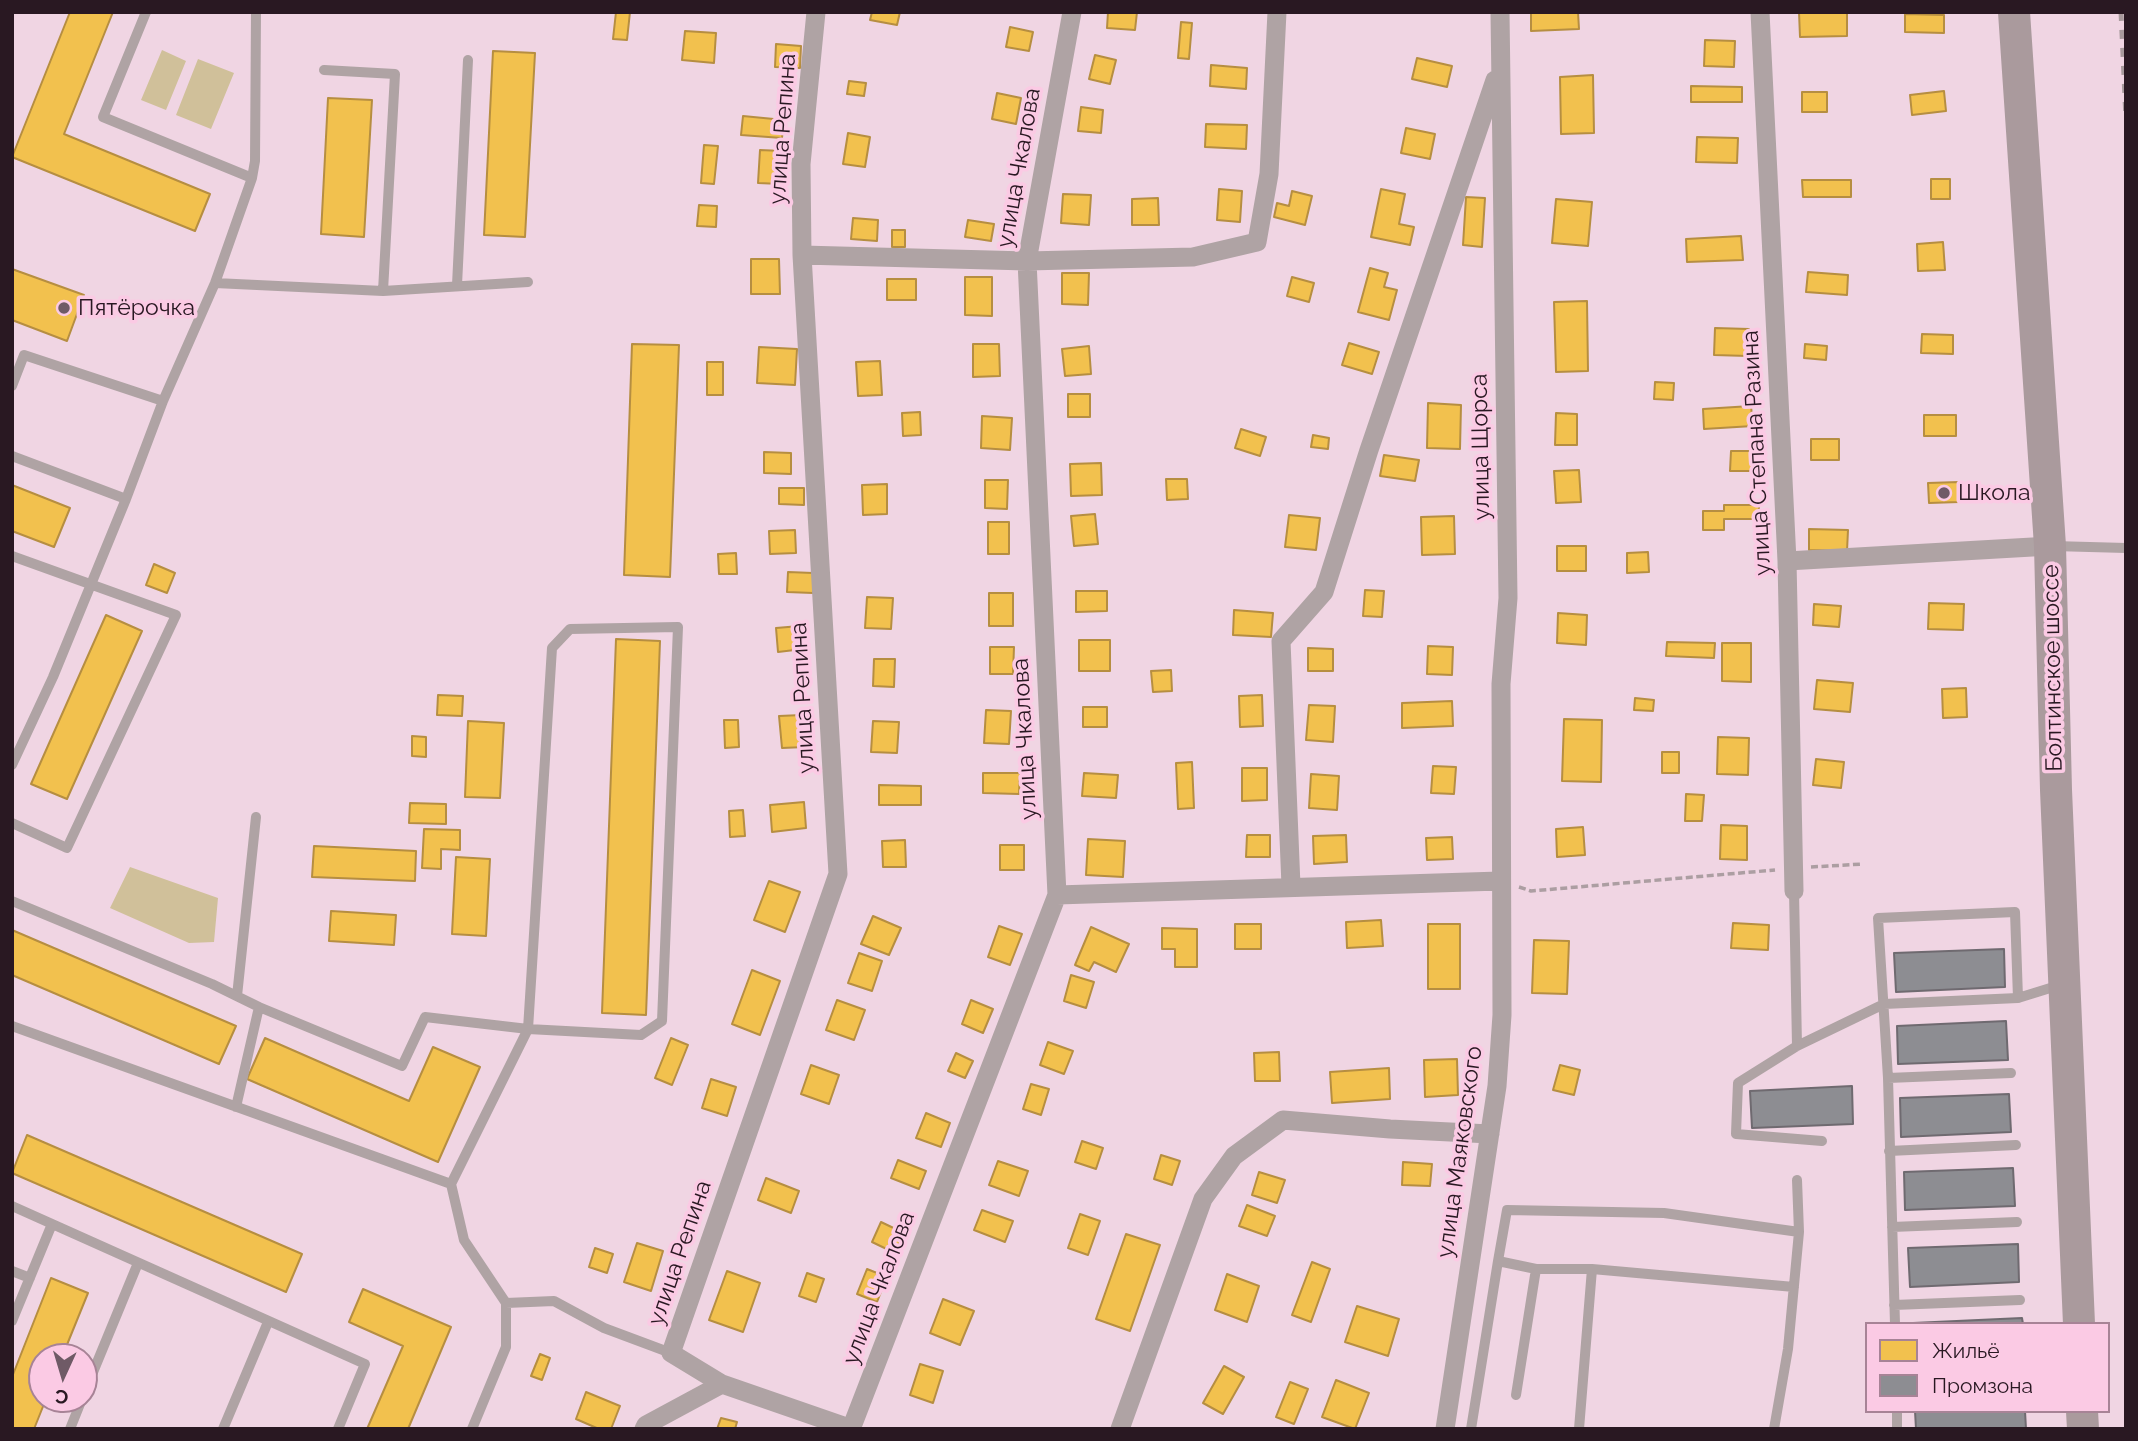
<!DOCTYPE html>
<meta charset="utf-8">
<style>
body{margin:0}
#map{position:relative;width:2138px;height:1441px;overflow:hidden;background:#f0d5e3;font-family:Raleway,sans-serif}
canvas{display:block}
.frame{position:absolute;inset:0;border:14px solid #291822;pointer-events:none}
.legend{position:absolute;left:1865px;top:1322px;width:245px;height:91px;box-sizing:border-box;background:#fbcae4;border:2px solid #a78396;margin:0;padding:9px 12px;list-style:none;font-size:21px;color:#291822}
.legend li{display:flex;align-items:center;gap:14px;height:35px}
.legend b{width:35px;border:2px solid #a78396}
.north{position:absolute;left:28px;top:1343px;width:70px;height:70px;box-sizing:border-box;background:#fbcae4;border:2px solid #a78396;border-radius:50%;rotate:184deg;font-size:19px;font-weight:700;line-height:28px;text-align:center;color:#291822}
.north::after{content:'';display:block;margin:auto;width:24px;height:32px;background:#6f5a66;clip-path:polygon(50% 0,100% 100%,50% 72%,0 100%)}
</style>
<div id="map">
<canvas width="2138" height="1441"></canvas>
<div class="frame"></div>
<ul class="legend">
<li><b style="height:19px;background:#f2c14e"></b>Жильё</li>
<li><b style="height:19px;background:#8d8d92"></b>Промзона</li>
</ul>
<div class="north">С</div>
</div>
<script>
const ctx = document.querySelector('canvas').getContext('2d');
ctx.lineJoin = 'round';
function paint(path, color) { ctx.fillStyle = color; ctx.fill(path, 'evenodd'); }
function stroke(path, color, width, dash) { ctx.strokeStyle = color; ctx.lineWidth = width; ctx.lineCap = dash ? 'butt' : 'round'; ctx.setLineDash(dash || []); ctx.stroke(path); }
function write(font, color, halo, rows, align = 'center') {
  ctx.font = font + ' Raleway,sans-serif'; ctx.lineWidth = 7; ctx.setLineDash([]); ctx.textBaseline = 'middle'; ctx.strokeStyle = halo; ctx.fillStyle = color; for (const [text, x, y, turn = 0] of rows) {
    ctx.save(); ctx.translate(x, y); ctx.rotate((+turn || 0) * Math.PI / 180); ctx.textAlign = isNaN(turn) ? turn : align; if (halo) ctx.strokeText(text, 0, 0); ctx.fillText(text, 0, 0); ctx.restore();
  }
}
paint(new Path2D(`
 M162,50L186,61L166,110L141,100Z
 M198,59L234,73L211,129L176,115Z
 M130,867L218,898L214,942L189,943L110,908Z`), '#d0c09a');
const homes = new Path2D(`
 M70,12H113L64,134L210,194L195,231L12,157Z
 M616,12H630L627,40L613,39Z
 M872,12H900L897,25L870,20Z
 M1108,12H1137L1135,30L1107,28Z
 M1531,12H1578L1579,29L1531,31Z
 M1799,12H1847V36L1800,37Z
 M1905,14L1944,15V33L1905,32Z
 M1181,22L1192,23L1189,59L1178,58Z
 M1010,27L1033,32L1029,51L1006,47Z
 M685,31L716,33L714,63L682,60Z
 M1705,40L1735,41L1734,67L1704,66Z
 M776,44L801,46L800,68L775,67Z
 M493,51L535,53L525,237L484,235Z
 M1095,55L1116,60L1110,84L1089,79Z
 M1417,58L1452,66L1447,87L1412,79Z
 M1211,65L1247,68L1246,89L1210,86Z
 M1593,75L1594,133L1561,134L1560,77Z
 M849,81L866,83L864,96L847,94Z
 M1691,86L1742,87V102H1691Z
 M1944,91L1946,111L1912,115L1910,95Z
 M1802,92H1827V112H1802Z
 M997,93L1021,98L1016,124L992,119Z
 M328,98L372,100L364,237L321,234Z
 M1081,107L1103,110L1101,133L1078,131Z
 M743,116L784,120L782,138L741,135Z
 M1206,124L1247,125L1246,149L1205,147Z
 M1406,128L1435,134L1430,159L1401,153Z
 M848,133L870,137L865,167L843,164Z
 M1697,137L1738,138L1737,163L1696,162Z
 M704,145L718,146L714,184L701,183Z
 M760,150L782,151L781,184L758,183Z
 M1931,179H1950V199H1931Z
 M1802,180H1851V197H1803Z
 M1219,189L1242,191L1240,222L1217,220Z
 M1381,189L1405,194L1399,224L1414,227L1410,245L1371,237Z
 M1292,191L1312,196L1305,225L1274,217L1277,203L1289,206Z
 M1063,194L1091,195L1089,225L1061,223Z
 M1466,197L1485,198L1482,247L1463,245Z
 M1158,198L1159,225H1132V199Z
 M1556,199L1592,202L1588,246L1552,243Z
 M699,205L717,206L716,227L697,226Z
 M853,218L878,220L877,241L851,239Z
 M968,220L994,224L991,241L965,237Z
 M892,230H905V247H892Z
 M1741,236L1743,260L1687,262L1686,239Z
 M1943,242L1945,270L1918,271L1917,244Z
 M751,259H779L780,294H751Z
 M1370,268L1388,273L1384,287L1397,290L1389,320L1358,312Z
 M12,269L84,295L67,341L12,320Z
 M1808,272L1848,275L1847,295L1806,292Z
 M1062,273H1089L1088,305L1062,304Z
 M965,277H992V316L965,315Z
 M1292,277L1314,283L1309,302L1287,296Z
 M887,279H916V300H887Z
 M1587,301L1588,371L1556,372L1554,302Z
 M1715,328L1749,329L1748,356L1714,355Z
 M1922,334L1953,335V354L1921,353Z
 M1349,343L1379,352L1372,374L1342,365Z
 M632,344L679,345L670,577L624,575Z
 M973,344H999L1000,376L973,377Z
 M1805,344L1827,346L1826,360L1804,358Z
 M1089,346L1091,374L1065,376L1062,349Z
 M759,347L797,349L795,385L757,383Z
 M880,361L882,395L858,396L856,362Z
 M707,362H723V395H707Z
 M1655,382L1674,383L1673,400L1654,399Z
 M1068,394H1090V417H1068Z
 M1428,403L1461,405L1460,449L1427,448Z
 M1751,406L1753,426L1704,429L1703,409Z
 M920,412L921,435L903,436L902,413Z
 M1556,413L1577,414V445H1555Z
 M1924,415H1956V436H1924Z
 M982,416L1012,418L1010,450L981,448Z
 M1241,429L1266,437L1260,456L1235,448Z
 M1313,435L1329,438L1328,449L1311,447Z
 M1811,439H1839V460H1811Z
 M1731,451H1755V471H1730Z
 M764,452L791,453V474L764,473Z
 M1384,455L1419,460L1415,481L1380,476Z
 M1101,463L1102,495L1071,496L1070,464Z
 M1579,470L1581,502L1556,503L1554,471Z
 M1166,479H1187L1188,499L1167,500Z
 M985,480H1008L1007,509L985,508Z
 M1959,482V502L1929,503L1928,483Z
 M887,484V514L863,515L862,485Z
 M12,485L70,508L54,547L12,531Z
 M779,488H804V505L779,504Z
 M1724,505H1759V519H1724V530H1703V511H1724Z
 M1095,514L1098,544L1074,546L1071,516Z
 M1289,515L1320,518L1316,550L1285,547Z
 M1454,516L1455,554L1422,555L1421,517Z
 M988,522H1009V554H988Z
 M1809,529L1848,530L1847,551L1809,550Z
 M795,530L796,553L770,554L769,531Z
 M1557,546H1586V571H1557Z
 M1648,552L1649,572L1627,573V553Z
 M736,553L737,574H719L718,554Z
 M154,564L175,573L167,593L146,585Z
 M788,572L813,573V593L787,592Z
 M1365,590L1384,591L1382,617L1363,616Z
 M1076,591H1107V611L1076,612Z
 M989,593H1013V626H989Z
 M867,597L893,598L891,629L865,628Z
 M1929,603L1964,604L1963,630L1928,629Z
 M1814,604L1841,606L1839,627L1813,625Z
 M1234,610L1273,613L1271,637L1233,635Z
 M1558,613L1587,615L1586,645L1557,643Z
 M106,615L142,631L67,799L31,784Z
 M800,626L803,649L778,652L776,628Z
 M616,639L660,641L646,1015L602,1013Z
 M1079,640H1110V671H1079Z
 M1667,642L1715,643L1714,658L1666,656Z
 M1722,643H1751V682L1722,681Z
 M1428,646L1453,647L1452,675L1427,674Z
 M990,647H1014L1013,674H990Z
 M1308,648L1333,649V671H1308Z
 M874,659H895L894,687L873,686Z
 M1171,670L1172,691L1153,692L1151,671Z
 M1817,680L1853,683L1850,712L1814,709Z
 M1966,688L1967,717L1943,718L1942,689Z
 M438,695L463,696L462,716L437,715Z
 M1262,695L1263,726L1240,727L1239,696Z
 M1635,698L1654,700L1653,711L1634,710Z
 M1452,701L1453,726L1402,728V703Z
 M1309,705L1335,706L1333,742L1306,740Z
 M1083,707H1107V727H1083Z
 M986,710L1011,711L1009,744L984,743Z
 M802,715L805,747L782,748L779,716Z
 M1564,719L1602,720L1601,782L1562,781Z
 M724,720H738L739,747L725,748Z
 M468,721L504,723L500,798L465,797Z
 M873,721L899,722L897,753L871,752Z
 M412,736L426,737V757L412,756Z
 M1718,737L1749,738L1748,775L1717,774Z
 M1662,752H1679V773H1662Z
 M1816,759L1844,762L1841,788L1813,785Z
 M1192,762L1194,808L1178,809L1176,763Z
 M1433,766L1456,767L1454,794L1431,793Z
 M1242,768H1267V800L1242,801Z
 M983,773H1020L1019,794L983,793Z
 M1084,773L1118,775L1116,798L1082,796Z
 M1311,774L1339,776L1337,810L1309,808Z
 M879,785L921,786V805H879Z
 M1686,794L1704,795L1702,821H1685Z
 M804,802L806,828L772,832L770,805Z
 M410,803L446,804V824L409,823Z
 M743,810L745,836L730,837L729,811Z
 M1721,825L1747,826V860L1720,859Z
 M1583,827L1585,855L1557,857L1556,829Z
 M424,829L460,830V850L441,849V869L422,868Z
 M1247,835H1270V857H1246Z
 M1346,835L1347,862L1314,864L1313,836Z
 M1452,837L1453,859L1427,860L1426,838Z
 M1088,839L1125,841L1123,877L1086,875Z
 M905,840L906,867H883L882,841Z
 M1000,845H1024V870H1000Z
 M314,846L416,851L415,881L312,877Z
 M456,857L490,859L486,936L452,934Z
 M769,881L800,892L785,932L754,920Z
 M331,911L396,915L394,945L329,941Z
 M873,916L901,928L889,955L861,944Z
 M1381,920L1383,946L1347,948L1346,922Z
 M1733,923L1769,925L1768,950L1731,948Z
 M1235,924H1261V949H1235Z
 M1428,924H1460V989H1428Z
 M999,926L1022,934L1010,965L988,957Z
 M1091,927L1129,944L1116,972L1094,962L1089,971L1075,965Z
 M1162,928L1197,929V967H1175V949H1162Z
 M12,930L236,1026L219,1064L12,975Z
 M1534,940L1569,941L1567,994L1532,993Z
 M859,953L882,961L872,991L848,983Z
 M752,970L780,981L760,1035L732,1024Z
 M1071,975L1094,982L1086,1008L1064,1001Z
 M837,1000L865,1010L854,1040L826,1030Z
 M971,1000L993,1009L983,1033L962,1024Z
 M265,1038L409,1101L433,1047L480,1067L438,1162L247,1079Z
 M671,1038L688,1045L672,1085L655,1078Z
 M1048,1042L1073,1051L1064,1074L1040,1065Z
 M1279,1052L1280,1081H1255L1254,1053Z
 M956,1053L973,1061L965,1078L948,1071Z
 M1457,1059L1458,1095L1425,1097L1424,1060Z
 M811,1065L839,1075L829,1104L801,1094Z
 M1560,1065L1580,1070L1574,1095L1553,1090Z
 M1389,1068L1390,1099L1332,1103L1330,1072Z
 M711,1079L736,1087L727,1116L702,1108Z
 M1031,1084L1049,1089L1041,1115L1023,1109Z
 M926,1113L950,1123L941,1147L916,1138Z
 M27,1135L302,1254L286,1292L12,1173Z
 M1082,1141L1103,1148L1096,1169L1075,1162Z
 M1161,1155L1180,1161L1172,1185L1154,1179Z
 M898,1160L926,1171L919,1189L891,1178Z
 M998,1161L1028,1171L1019,1196L989,1185Z
 M1403,1162L1432,1164L1430,1186L1402,1185Z
 M1259,1172L1285,1180L1277,1203L1252,1195Z
 M766,1178L799,1191L791,1213L758,1200Z
 M1247,1205L1275,1216L1267,1236L1239,1226Z
 M982,1210L1013,1221L1005,1242L974,1230Z
 M1080,1214L1100,1221L1088,1255L1068,1248Z
 M881,1222L904,1233L895,1253L872,1242Z
 M1126,1234L1160,1245L1130,1331L1096,1319Z
 M637,1243L663,1251L651,1291L624,1282Z
 M595,1248L613,1254L607,1273L589,1267Z
 M1312,1262L1330,1269L1311,1322L1292,1315Z
 M867,1269L887,1277L877,1302L857,1294Z
 M727,1271L760,1283L743,1332L709,1320Z
 M807,1273L824,1279L816,1302L799,1296Z
 M1227,1274L1259,1286L1247,1322L1215,1310Z
 M51,1278L88,1293L62,1357H42V1399H46L34,1429H12V1377Z
 M363,1289L451,1327L408,1429H367L403,1346L349,1322Z
 M943,1299L974,1311L960,1345L930,1333Z
 M1357,1306L1399,1319L1388,1356L1345,1342Z
 M540,1354L550,1358L542,1380L531,1376Z
 M920,1364L943,1371L933,1403L910,1395Z
 M1224,1366L1244,1377L1223,1414L1203,1403Z
 M1336,1380L1369,1393L1355,1429L1322,1417Z
 M1290,1382L1308,1389L1294,1424L1276,1417Z
 M586,1392L620,1406L611,1429H599L576,1419Z
 M721,1418L737,1422L735,1429H717Z`);
paint(homes, '#f2c14e');
stroke(homes, '#b68e41', 2);
const industry = new Path2D(`
 M2004,949L2005,987L1896,992L1894,953Z
 M2006,1021L2008,1060L1898,1064L1897,1026Z
 M1852,1086L1853,1124L1752,1128L1750,1091Z
 M2009,1094L2011,1132L1901,1137L1900,1098Z
 M2013,1168L2015,1206L1905,1210L1904,1172Z
 M2018,1244L2019,1282L1910,1287L1908,1248Z
 M2022,1318L2023,1324H1913V1323Z
 M1915,1411H2025L2026,1429H1916Z`);
paint(industry, '#8d8d92');
stroke(industry, '#6f6a70', 2);
stroke(new Path2D(`
 M1811,867L1863,864
 M1519,887L1531,891L1775,870`), '#ac9ea2', 3.5, [7, 3.5]);
stroke(new Path2D(`
 M146,12L103,117L252,178
 M324,70L395,74L383,291
 M215,283L383,291L528,282
 M457,285L468,60
 M12,386L24,355L163,401
 M12,456L126,499L53,677L12,765
 M126,499L163,401L215,283L252,178L255,161L256,12
 M2053,546L2126,548
 M12,556L176,615L67,848L12,823
 M1794,891L1797,1046
 M12,901L212,984L259,1007L236,1107
 M237,996L256,817
 M259,1007L402,1066L425,1017L528,1029L552,648L570,629L678,627L662,1021L641,1035L528,1029L451,1184
 M12,1026L451,1184L464,1240L506,1303L554,1301L604,1328L671,1353
 M1888,1078L2011,1073
 M1822,1141L1736,1134L1738,1083L1797,1046L1884,1004L2018,998L2060,985
 M1889,1151L2016,1145
 M1797,1180L1799,1232
 M12,1206L365,1364L338,1429
 M1892,1227L2017,1222
 M1498,1261L1507,1210L1664,1213L1799,1232L1788,1349L1774,1429
 M1592,1269L1794,1287
 M12,1271L30,1278
 M1894,1305L2020,1300
 M12,1321L52,1224
 M1895,1324L1888,1078L1878,918L2015,912L2018,998
 M84,1394L138,1263
 M1516,1395L1536,1269H1592L1579,1429
 M1897,1411V1429
 M70,1429L82,1399
 M223,1429L268,1322
 M472,1429L506,1347V1303
 M1471,1429L1498,1261L1536,1269`), '#afa3a4', 10);
stroke(new Path2D(`
 M816,12L801,164L802,255L838,874L671,1353L722,1384L852,1429
 M1760,12L1787,561L1794,891
 M802,255L1027,261L1193,257L1257,242L1269,174L1277,12
 M1787,561L2050,546
 M1291,886L1281,641L1324,592L1369,450L1495,80
 M1057,895L1500,881
 M644,1429L646,1425L722,1384
 M851,1429L1057,895L1027,261L1072,12
 M1120,1429L1203,1199L1234,1156L1283,1120L1390,1129L1490,1134
 M1445,1429L1497,1086L1502,1015L1501,684L1508,598L1500,12`), '#afa3a4', 19);
stroke(new Path2D(`
 M2014,12L2050,546L2056,790L2079,1324
 M2082,1411L2083,1429`), '#aa9a9d', 32);
stroke(new Path2D(`
 M2121,12L2126,119`), '#a89a9d', 5, [9, 9]);
for (const [x, y, r, color] of [
 [64,308,7,"#6f5a66"],
 [1944,493,7,"#6f5a66"]
]) { const dot = new Path2D(); dot.arc(x, y, r, 0, 2 * Math.PI); ctx.fillStyle = color; ctx.fill(dot); stroke(dot, '#fbcae4', 2.5); }
write('23px', '#291822', '#fbcae4', [
 ["улица Репина",783,129,-86],
 ["улица Чкалова",1019,168,-80],
 ["улица Щорса",1481,447,-91],
 ["улица Степана Разина",1757,453,-93],
 ["Болтинское шоссе",2053,668,-91],
 ["улица Репина",803,698,-93],
 ["улица Чкалова",1025,739,-93],
 ["улица Маяковского",1460,1152,-82],
 ["улица Репина",680,1253,-71],
 ["улица Чкалова",879,1288,-69]
]);
write('23px', '#291822', '#fbcae4', [
 ["Пятёрочка",78,308],
 ["Школа",1958,493]
], 'left');
</script>
